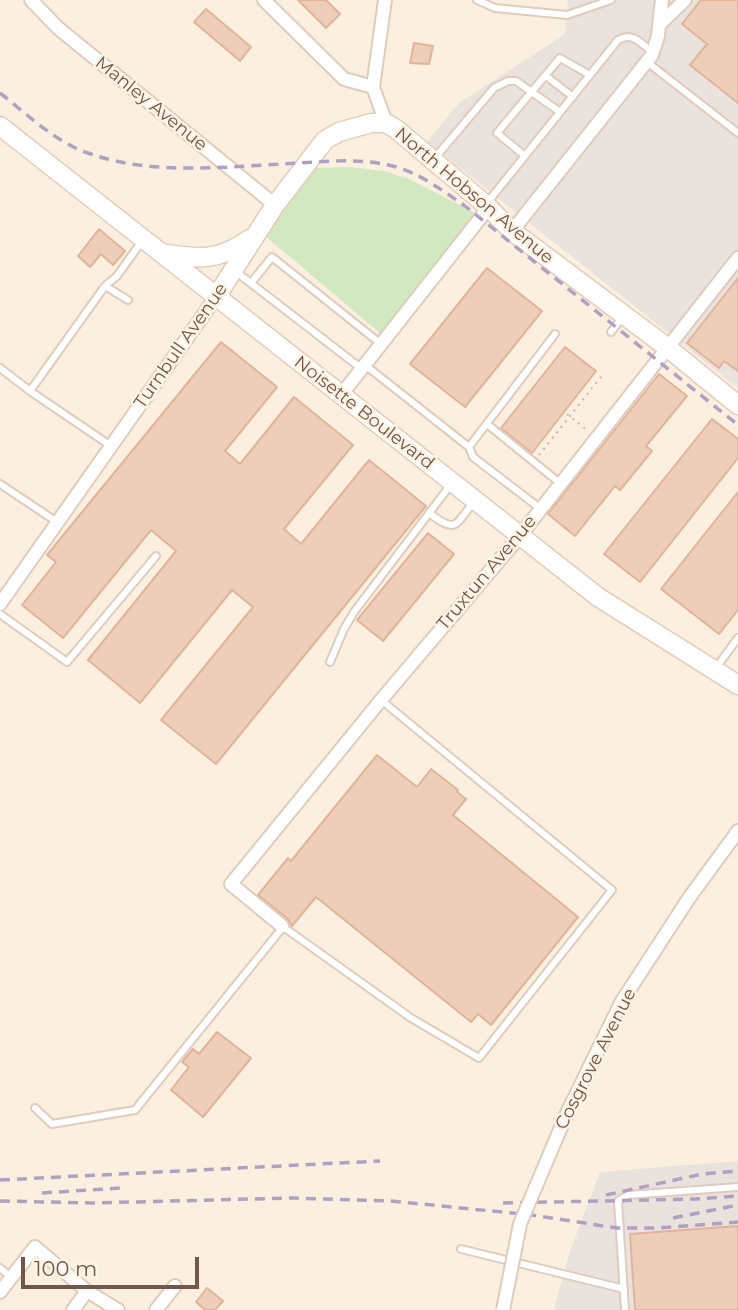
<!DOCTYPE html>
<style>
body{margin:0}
#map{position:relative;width:738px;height:1310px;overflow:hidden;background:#fbf0e0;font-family:Montserrat,sans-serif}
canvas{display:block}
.scale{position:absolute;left:21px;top:1257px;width:178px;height:32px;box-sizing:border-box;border:4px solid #715649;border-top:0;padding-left:9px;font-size:21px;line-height:24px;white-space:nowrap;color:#715649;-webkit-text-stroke:5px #fef4e6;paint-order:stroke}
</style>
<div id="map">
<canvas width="738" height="1310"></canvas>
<div class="scale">100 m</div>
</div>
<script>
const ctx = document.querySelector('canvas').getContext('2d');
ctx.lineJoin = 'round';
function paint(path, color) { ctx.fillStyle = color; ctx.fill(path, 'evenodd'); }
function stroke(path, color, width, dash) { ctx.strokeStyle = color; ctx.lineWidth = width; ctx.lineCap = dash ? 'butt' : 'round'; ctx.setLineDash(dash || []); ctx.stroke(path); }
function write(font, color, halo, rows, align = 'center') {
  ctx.font = font + ' Montserrat,sans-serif'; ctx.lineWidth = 5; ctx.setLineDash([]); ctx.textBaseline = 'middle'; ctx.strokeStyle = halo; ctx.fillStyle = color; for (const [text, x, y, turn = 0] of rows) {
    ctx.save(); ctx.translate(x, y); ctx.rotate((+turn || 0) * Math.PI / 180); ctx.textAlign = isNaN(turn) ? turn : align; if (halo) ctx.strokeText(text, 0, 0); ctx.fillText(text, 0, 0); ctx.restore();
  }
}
paint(new Path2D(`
 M568,0H738V388L427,142L459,103L565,34Z
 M738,1161V1310H554L569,1254L600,1172Z`), '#eae2dc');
paint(new Path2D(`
 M349,167L384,171L409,179L475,213L381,334L264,235L311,168Z`), '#d1e8c0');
const building = new Path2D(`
 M298,0H326L340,14L326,28Z
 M701,0H738V103L690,65L707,44L682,24Z
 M206,9L251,47L240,61L194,22Z
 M414,43L433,46L429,64L410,63Z
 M99,229L125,251L113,265L101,254L90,267L78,256Z
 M487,268L542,311L465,407L410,364Z
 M738,278V371L724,361L719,368L687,343Z
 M221,342L277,387L225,451L240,464L294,397L353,445L284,529L301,544L369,460L426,506L216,764L161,720L253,607L232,590L140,703L88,660L176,551L151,530L63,638L22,605L56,562L47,555Z
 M565,347L596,371L532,453L501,428Z
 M659,374L687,396L646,446L652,451L620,490L615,486L575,536L548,514Z
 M712,419L738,439V458L640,582L604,554Z
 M738,492V610L719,634L661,589Z
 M428,533L454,554L383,641L357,620Z
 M377,755L417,787L431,769L458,790L457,792L466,799L453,815L578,917L491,1025L478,1014L471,1022L316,897L292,926L288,919L258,895L288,858L291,861Z
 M217,1032L251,1058L203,1117L171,1090L189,1067L182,1062L193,1049L199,1054Z
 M738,1226V1310H635L630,1234Z
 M207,1288L223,1301L215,1310H205L196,1302Z`);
paint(building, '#efceb9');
stroke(building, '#e1b49a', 2);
const lane = new Path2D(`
 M477,0L495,8L567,15L611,0
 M647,62L738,133
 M546,76L573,97
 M525,156L497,133L560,58L590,75
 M434,159L494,88L508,81H516L560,112
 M487,203L618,40C632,31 642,44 653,53
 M235,271L362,369
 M251,283L272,257L381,344
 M105,286L128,300
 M611,332L622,318
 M365,365L469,447
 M0,368L30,391
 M487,424L561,484
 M111,446L30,391L105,286L117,276L142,241
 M0,484L57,522
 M541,509L473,457L469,447L555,334
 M429,513C456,533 454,527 473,503
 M0,614L67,662L156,556
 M330,662L344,629L354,612L452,483
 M715,669L738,638
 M282,926L411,1018L479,1058L612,890L381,700
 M35,1108L52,1124L135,1110L283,927
 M461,1249L624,1289
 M0,1268L11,1277
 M625,1310L618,1201L628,1195L738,1187`);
const street = new Path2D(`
 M31,0L58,28L275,205
 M264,0L344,79L373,87L386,123
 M659,25L662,0
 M373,87L385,0
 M512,231L652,55L658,36L659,25L685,0
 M341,395L489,207
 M0,604L216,297
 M689,898L738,831
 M282,926L231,884L381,700L519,537L738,258
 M0,1292L35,1247L87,1291L118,1310
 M73,1310L87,1291
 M156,1310L175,1286`);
const secondary = new Path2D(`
 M0,126L598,597L738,685
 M161,253C198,259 219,262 251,238
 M216,297L275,205L325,140L339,132L371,123H386L396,129L486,205L512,231L668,348L738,405`);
stroke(lane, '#dfccbd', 10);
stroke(street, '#dfccbd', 16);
stroke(secondary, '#e3cdbb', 21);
stroke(new Path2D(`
 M567,414L588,431
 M539,455L604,373`), '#d4b19d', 2, [2, 5]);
stroke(lane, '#fff', 6);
stroke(street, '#fff', 12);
stroke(secondary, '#fff', 18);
stroke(new Path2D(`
 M0,93C27,114 55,142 88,153C154,177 231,166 300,163C332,161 364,158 396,167C421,174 443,191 465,206L738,425
 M0,1180L380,1161
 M42,1193L121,1188
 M606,1195L702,1174L738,1171
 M0,1201L92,1203L293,1198L391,1201L532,1215L617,1228H658L738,1222
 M503,1203L695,1199L738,1196
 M673,1218L738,1205`), '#b2a0c3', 3.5, [10, 7]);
const streetBridge = new Path2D(`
 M503,1310L520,1224L567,1113L622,1001L689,898`);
stroke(streetBridge, '#dfccbd', 16, []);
stroke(streetBridge, '#fff', 12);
write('18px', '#715649', '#fef4e6', [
 ["Manley Avenue",151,104,39],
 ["North Hobson Avenue",474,196,40],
 ["Turnbull Avenue",181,346,-55],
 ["Noisette Boulevard",364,413,38],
 ["Truxtun Avenue",487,573,-50],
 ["Cosgrove Avenue",596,1059,-63]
]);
</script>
